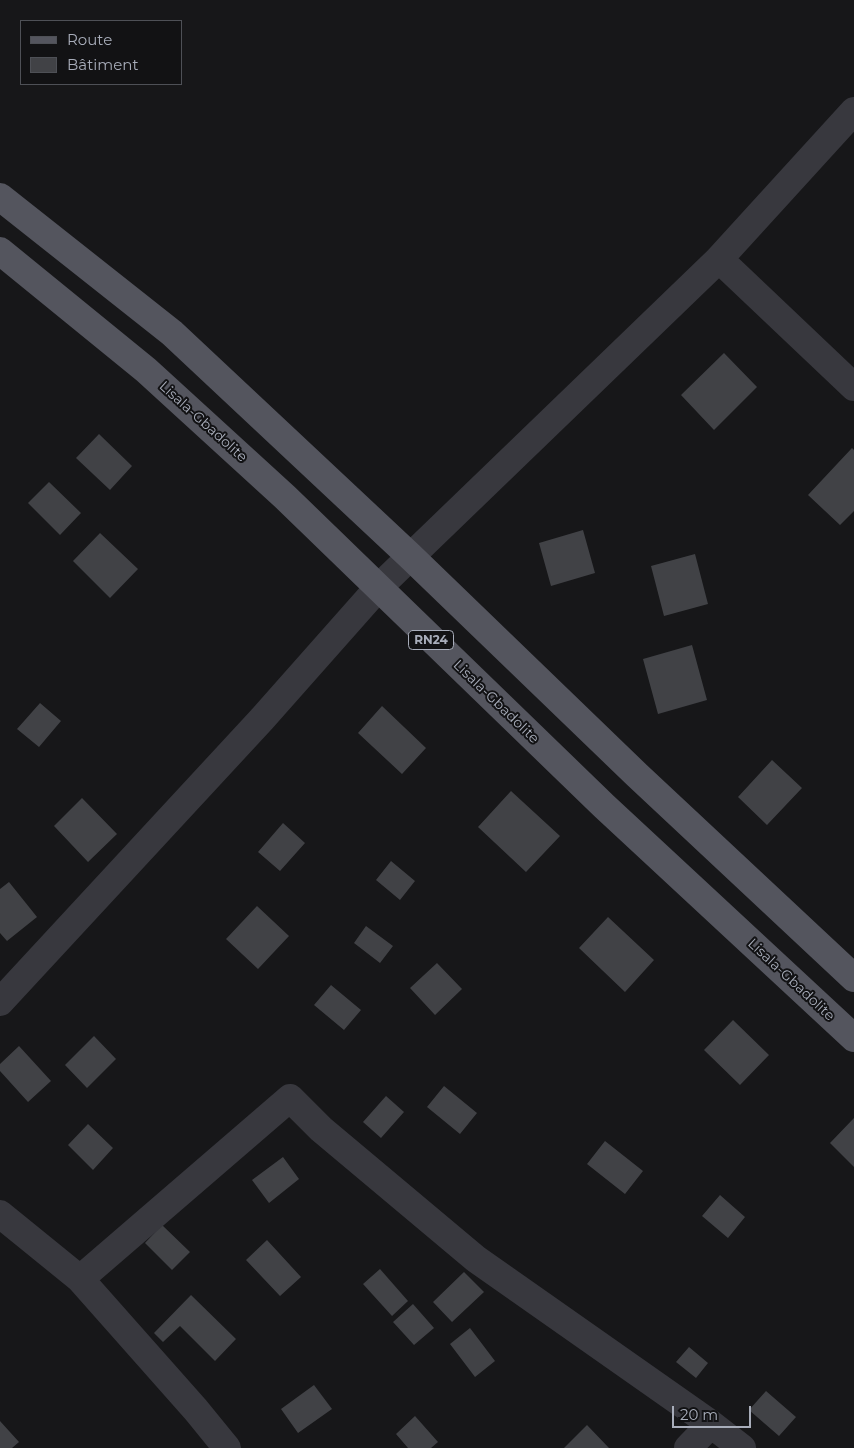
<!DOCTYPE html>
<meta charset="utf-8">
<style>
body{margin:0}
#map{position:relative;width:854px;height:1448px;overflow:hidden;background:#171719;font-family:Montserrat,sans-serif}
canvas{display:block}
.legend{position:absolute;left:20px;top:20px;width:162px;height:65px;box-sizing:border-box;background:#121214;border:1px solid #4e5056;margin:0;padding:6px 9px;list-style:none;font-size:15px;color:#a8adba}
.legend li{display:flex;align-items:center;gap:10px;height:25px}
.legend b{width:25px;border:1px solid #4e5056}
.scale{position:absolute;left:672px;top:1406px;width:79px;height:22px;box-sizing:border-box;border:2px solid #a8adba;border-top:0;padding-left:6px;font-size:15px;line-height:18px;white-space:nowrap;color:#a8adba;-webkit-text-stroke:4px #121214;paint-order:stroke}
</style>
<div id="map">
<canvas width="854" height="1448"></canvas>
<ul class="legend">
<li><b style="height:6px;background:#54555e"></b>Route</li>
<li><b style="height:14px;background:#414246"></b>Bâtiment</li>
</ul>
<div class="scale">20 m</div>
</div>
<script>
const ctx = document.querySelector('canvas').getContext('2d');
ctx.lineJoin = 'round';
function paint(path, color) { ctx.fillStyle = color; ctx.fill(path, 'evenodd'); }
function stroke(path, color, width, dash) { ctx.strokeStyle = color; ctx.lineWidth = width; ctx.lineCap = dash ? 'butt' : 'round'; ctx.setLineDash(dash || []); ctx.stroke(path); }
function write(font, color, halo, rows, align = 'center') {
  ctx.font = font + ' Montserrat,sans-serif'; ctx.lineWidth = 4; ctx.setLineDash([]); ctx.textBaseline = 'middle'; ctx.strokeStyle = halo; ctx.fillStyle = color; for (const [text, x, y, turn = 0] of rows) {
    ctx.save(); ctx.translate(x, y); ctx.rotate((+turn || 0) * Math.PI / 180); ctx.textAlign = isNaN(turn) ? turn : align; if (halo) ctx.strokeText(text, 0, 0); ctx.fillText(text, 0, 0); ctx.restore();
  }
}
paint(new Path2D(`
 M724,353L757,387L714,430L681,395Z
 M99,434L132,466L110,490L76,458Z
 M852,448L854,450V511L840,525L808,495Z
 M49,482L81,513L60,535L28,503Z
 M583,530L595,573L551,586L539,543Z
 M100,533L138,569L110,598L73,561Z
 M695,554L708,604L664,616L651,566Z
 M692,645L707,700L658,714L643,659Z
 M40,703L61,721L39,747L17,729Z
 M382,706L426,748L402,774L358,733Z
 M772,760L802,788L767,825L738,797Z
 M511,791L560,836L526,872L478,827Z
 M82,798L117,834L88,862L54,826Z
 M283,823L305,843L280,871L258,852Z
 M391,861L415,881L400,900L376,880Z
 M9,882L37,917L7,941L0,933V889Z
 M257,906L289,936L258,969L226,939Z
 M608,917L654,960L625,992L579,948Z
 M366,926L393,946L380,963L354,943Z
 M437,963L462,989L435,1015L410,988Z
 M331,985L361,1010L344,1030L314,1005Z
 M733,1020L769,1055L740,1085L704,1050Z
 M94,1036L116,1059L87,1088L65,1065Z
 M19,1046L51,1081L28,1102L0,1071V1064Z
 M444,1086L477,1113L460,1134L427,1107Z
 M386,1096L404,1112L381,1138L363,1122Z
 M854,1118V1167L830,1143Z
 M88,1124L113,1148L93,1170L68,1145Z
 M605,1141L643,1171L625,1194L587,1164Z
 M283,1157L299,1179L269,1203L252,1180Z
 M720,1195L745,1217L728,1238L702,1216Z
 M162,1225L190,1252L172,1270L145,1243Z
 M267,1240L301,1277L280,1296L246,1260Z
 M380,1269L408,1301L392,1316L363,1284Z
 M464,1272L484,1292L452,1322L433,1302Z
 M191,1295L236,1339L215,1361L180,1326L163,1342L154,1333Z
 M413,1304L434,1328L414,1345L393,1322Z
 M470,1328L495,1361L475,1377L450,1344Z
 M689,1347L708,1363L696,1378L676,1362Z
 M314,1385L332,1409L298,1433L281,1409Z
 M766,1391L796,1417L779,1436L749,1410Z
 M415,1416L438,1442L431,1448H408L396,1434Z
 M0,1421L19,1442L12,1448H0Z
 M587,1425L609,1448H564Z`), '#414246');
stroke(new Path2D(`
 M719,259L854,387
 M0,1002L262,719L378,588L719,259L854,111
 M0,1214L80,1279L290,1098L321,1129L476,1259L711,1424L742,1448
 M80,1279L196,1410L227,1448
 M688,1448L711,1424`), '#38383e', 28);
stroke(new Path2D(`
 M0,197L172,333L410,556L637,775L854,978
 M0,251L146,370L285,497L604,806L854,1038`), '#54555e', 28);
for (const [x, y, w] of [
 [431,640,45]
]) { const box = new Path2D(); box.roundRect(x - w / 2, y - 9.5, w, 19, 4); ctx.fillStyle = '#121214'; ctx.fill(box); stroke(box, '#a8adba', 1); }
write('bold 12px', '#a8adba', null, [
 ["RN24",431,640]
]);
write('14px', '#a8adba', '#121214', [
 ["Lisala-Gbadolite",203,422,42],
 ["Lisala-Gbadolite",496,702,44],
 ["Lisala-Gbadolite",791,980,43]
]);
</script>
